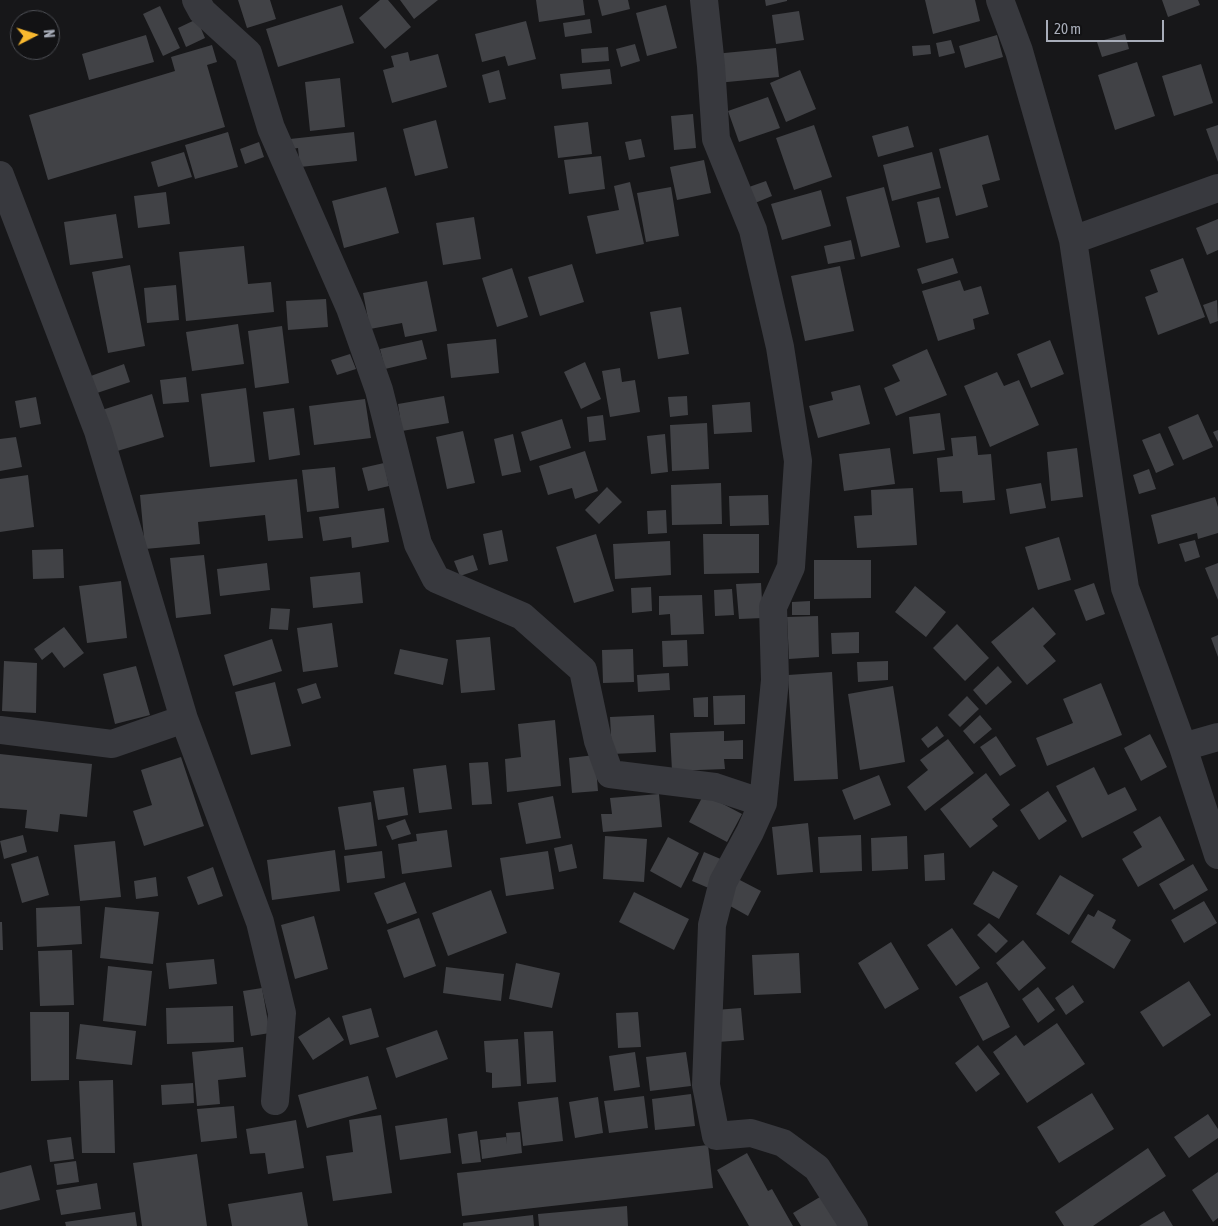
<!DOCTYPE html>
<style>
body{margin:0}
#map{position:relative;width:1218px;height:1226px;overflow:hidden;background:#171719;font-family:"Asap Condensed",sans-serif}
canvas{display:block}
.north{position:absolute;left:10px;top:10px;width:50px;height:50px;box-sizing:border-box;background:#121214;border:1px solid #4e5056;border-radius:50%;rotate:85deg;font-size:14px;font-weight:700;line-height:20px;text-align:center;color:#a8adb9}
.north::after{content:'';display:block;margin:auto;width:18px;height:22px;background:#f8b82f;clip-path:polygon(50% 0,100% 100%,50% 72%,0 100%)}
.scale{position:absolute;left:1046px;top:20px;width:118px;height:22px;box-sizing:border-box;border:2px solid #a8adb9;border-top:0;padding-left:6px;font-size:15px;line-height:18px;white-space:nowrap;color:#a8adb9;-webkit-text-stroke:4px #121214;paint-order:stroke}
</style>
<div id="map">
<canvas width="1218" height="1226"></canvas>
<div class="north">N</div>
<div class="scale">20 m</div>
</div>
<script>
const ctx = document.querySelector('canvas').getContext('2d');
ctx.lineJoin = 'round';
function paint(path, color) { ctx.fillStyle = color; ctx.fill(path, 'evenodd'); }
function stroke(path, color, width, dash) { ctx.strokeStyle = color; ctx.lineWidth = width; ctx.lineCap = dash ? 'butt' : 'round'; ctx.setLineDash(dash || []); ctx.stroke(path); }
paint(new Path2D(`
 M238,0H270L276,19L247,28Z
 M380,0H388L411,27L385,49L359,18Z
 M400,0H438L414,19Z
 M536,0H583L585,15L539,22Z
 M598,0H628L630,9L602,16Z
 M765,0H787V1L766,6Z
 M925,0H975L980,21L933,34Z
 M1162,0H1198L1200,5L1168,17Z
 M342,5L354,43L278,67L266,29Z
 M666,5L677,48L647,56L636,13Z
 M160,6L180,48L163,56L143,14Z
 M799,11L804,40L776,44L772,15Z
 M197,19L205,38L186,47L178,28Z
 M590,19L592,33L565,37L563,23Z
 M526,21L536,59L508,66L505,56L482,62L475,34Z
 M1125,34L1129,49L1102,57L1097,42Z
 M146,35L154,62L89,80L82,54Z
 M997,35L1003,57L965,68L959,46Z
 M951,40L955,53L939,57L936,43Z
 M635,44L640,61L621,67L616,49Z
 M212,45L217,62L207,65L225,127L48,180L29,115L175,71L171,57Z
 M930,45L931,54L913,56L912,46Z
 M608,47L609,61L582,63L581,49Z
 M776,48L779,77L717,83L714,54Z
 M408,52L410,61L438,54L447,87L392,103L383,70L394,67L391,56Z
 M1137,62L1155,116L1115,130L1098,75Z
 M1201,64L1213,103L1174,116L1162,76Z
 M610,69L612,84L562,89L560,74Z
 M499,70L506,99L489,103L482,75Z
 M800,70L816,109L786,122L770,83Z
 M340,78L345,127L310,131L305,82Z
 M768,97L780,128L739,142L728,111Z
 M693,114L696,148L674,150L671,116Z
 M436,120L448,168L415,176L403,129Z
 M588,122L592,154L558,158L554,126Z
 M814,125L832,177L794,190L776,138Z
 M1218,125V162L1206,129Z
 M908,126L914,147L878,157L872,136Z
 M228,132L238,167L195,179L185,145Z
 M354,132L357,161L300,167L298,148L291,149L290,139Z
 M988,135L1000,180L982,185L988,207L956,216L939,149Z
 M641,139L645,157L629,160L625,142Z
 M259,142L264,157L245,164L240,149Z
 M184,152L192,177L158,187L151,162Z
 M932,152L941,188L892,201L883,165Z
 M601,156L605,189L569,194L564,160Z
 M704,160L711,193L677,200L670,167Z
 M766,181L772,196L755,203L749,187Z
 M630,182L644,244L596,254L587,216L619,210L614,186Z
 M386,187L399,233L344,248L332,201Z
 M671,187L679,236L646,242L637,193Z
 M884,187L900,247L861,257L846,197Z
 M821,190L831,226L782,240L771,204Z
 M166,192L170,224L138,228L134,196Z
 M939,197L949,238L926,243L917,202Z
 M116,214L123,258L70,265L64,222Z
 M474,217L481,259L443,265L436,223Z
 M1218,219V250L1207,255L1196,228Z
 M851,240L855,259L828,264L824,246Z
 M244,246L248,284L271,282L274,312L186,321L179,252Z
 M953,258L958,273L922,284L917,269Z
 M1183,258L1205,317L1158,335L1145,297L1158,292L1150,270Z
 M572,264L584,302L540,316L528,277Z
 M130,265L145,346L108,353L92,272Z
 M840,266L854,331L805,341L791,276Z
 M512,268L528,317L497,327L482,278Z
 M960,280L964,291L981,286L989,314L973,319L975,329L938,341L922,291Z
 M427,281L437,331L405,337L402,323L370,329L363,293Z
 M176,285L179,320L147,323L144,288Z
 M326,299L328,327L288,330L286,301Z
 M1217,300L1218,321L1210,324L1203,305Z
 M681,307L689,354L658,359L650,312Z
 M238,324L244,364L192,371L186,332Z
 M282,326L289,383L255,388L248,331Z
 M496,339L499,373L451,378L447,344Z
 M422,340L427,359L385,369L380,349Z
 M1050,340L1064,374L1031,388L1017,354Z
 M927,349L947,395L896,416L884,388L900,381L892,365Z
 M350,354L356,369L337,375L331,360Z
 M585,362L601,399L581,409L564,372Z
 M124,364L130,382L94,394L88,377Z
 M620,368L622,382L635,380L640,412L610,417L602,371Z
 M997,372L1004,386L1019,380L1039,425L990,447L964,386Z
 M186,377L189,402L163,404L160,380Z
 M860,385L870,424L818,438L809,406L833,400L831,392Z
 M246,388L255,462L210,467L201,394Z
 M152,394L164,437L114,452L102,410Z
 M444,396L449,423L402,431L398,404Z
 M687,396L688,415L670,417L668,397Z
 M36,397L41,424L20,428L15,401Z
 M365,399L371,438L314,445L309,406Z
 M750,402L752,432L714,434L712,405Z
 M294,408L300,455L269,460L263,412Z
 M940,413L945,450L913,454L909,417Z
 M1198,414L1213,447L1183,460L1168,427Z
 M603,415L606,440L589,442L587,417Z
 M562,419L571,448L530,461L521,432Z
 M707,423L709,469L672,471L670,425Z
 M1218,430V442L1213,432Z
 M463,431L475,483L447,489L436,437Z
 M1160,433L1174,465L1156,473L1142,440Z
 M513,434L521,472L502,476L494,439Z
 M665,434L668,472L651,474L647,436Z
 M976,436L978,455L991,454L995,500L963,503L962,491L940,492L937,458L953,456L951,438Z
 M16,437L22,467L0,471V439Z
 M890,448L895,484L844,491L839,454Z
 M1077,448L1083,497L1051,501L1047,452Z
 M585,451L598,491L575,499L572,488L548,495L539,466Z
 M384,463L389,486L368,491L362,468Z
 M335,467L339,508L307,512L302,470Z
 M1149,469L1156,489L1139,494L1133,475Z
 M28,475L34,527L0,532V479Z
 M297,479L303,538L268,541L265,515L198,522L200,544L145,549L140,495Z
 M721,483L722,524L672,525L671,485Z
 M1041,483L1046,508L1010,514L1006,489Z
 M607,487L622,502L599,524L585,510Z
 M913,488L917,545L857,548L854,516L872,515L871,490Z
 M768,495L769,525L730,526L729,496Z
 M1215,497L1218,507V533L1198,539L1197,533L1158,544L1151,515Z
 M384,508L389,542L352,548L351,537L323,541L319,517Z
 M666,510L667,533L648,534L647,511Z
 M502,530L508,561L489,565L483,534Z
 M596,534L614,591L574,603L556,547Z
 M703,534H759V573L704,574Z
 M1059,537L1071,580L1038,590L1025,547Z
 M1195,540L1200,557L1185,562L1179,544Z
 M670,541L671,575L615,579L613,544Z
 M63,549L64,578L33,579L32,550Z
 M204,555L211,614L176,618L170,558Z
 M473,555L478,570L460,576L454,561Z
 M814,560H871V598L814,599Z
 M267,563L270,590L220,596L217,569Z
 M1218,563V600L1205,568Z
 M360,572L363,603L313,608L310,577Z
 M121,581L127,638L87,643L79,586Z
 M761,583L763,618L739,619L736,584Z
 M1094,583L1105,614L1086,621L1074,590Z
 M915,586L946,612L926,637L895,612Z
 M651,587L652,611L632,613L631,588Z
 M732,589L734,615L715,616L714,590Z
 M702,595L704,634L671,635L670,614L659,615V596Z
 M810,601V615H792V602Z
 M1033,607L1056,634L1043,646L1056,661L1027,685L991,642Z
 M271,608L290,609L288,630L269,629Z
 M818,616L819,657L789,659L787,617Z
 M332,623L338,667L303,672L297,628Z
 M957,624L989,658L965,681L933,648Z
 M64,627L84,653L64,668L52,652L42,660L34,649Z
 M859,632V653L832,654L831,633Z
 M1218,635V657L1211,638Z
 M490,637L495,690L461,693L456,640Z
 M272,639L282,671L233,686L224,655Z
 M687,640L688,666L663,667L662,641Z
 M400,649L448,659L443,685L394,674Z
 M633,649L634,682L603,683L602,650Z
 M4,661L37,663L36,713L2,711Z
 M888,661V680L858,682L857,662Z
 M136,666L150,715L115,724L103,674Z
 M998,666L1012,682L986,705L973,690Z
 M832,672L838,779L794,781L788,675Z
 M669,673L670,690L638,692L637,675Z
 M275,682L291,746L251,755L235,692Z
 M316,683L321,698L302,704L297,689Z
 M1101,683L1122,735L1047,766L1036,738L1073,723L1063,699Z
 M893,686L905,762L860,770L848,694Z
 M745,695V724L714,725L713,696Z
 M967,696L979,709L960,727L948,715Z
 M708,697V717H694L693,698Z
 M654,715L656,752L612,754L610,717Z
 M980,715L992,729L974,744L963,731Z
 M555,720L561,786L507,792L505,759L521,757L518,724Z
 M937,726L944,736L928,748L921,739Z
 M724,731V741L743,740V759H724L725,769L672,771L670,733Z
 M1150,734L1167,767L1141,781L1124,748Z
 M996,736L1016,766L1000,776L980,747Z
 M948,739L974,773L925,811L907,787L928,770L920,760Z
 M0,754L92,764L87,817L60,814L58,832L25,828L27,810L0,808Z
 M595,755L598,791L572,793L569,758Z
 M181,757L204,826L144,846L133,811L152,805L141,770Z
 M488,762L492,804L472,805L469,763Z
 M446,765L452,809L419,813L413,769Z
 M1094,767L1108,795L1125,787L1137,810L1082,838L1056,786Z
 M986,773L1010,805L992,819L998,826L970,848L940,809Z
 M879,775L891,805L854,820L842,790Z
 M404,787L408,815L378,820L373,791Z
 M1048,791L1067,821L1039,840L1020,810Z
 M659,794L662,827L603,832L601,814H612L610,798Z
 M704,794L742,814L727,842L689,822Z
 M553,796L561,838L526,844L518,803Z
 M371,802L377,846L345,850L338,807Z
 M1160,816L1185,860L1138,887L1122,859L1142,847L1133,832Z
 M405,819L411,834L392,840L386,826Z
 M808,823L813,872L777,875L772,827Z
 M447,830L452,867L402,874L398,844L417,841L416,834Z
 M23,835L27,852L4,859L0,841Z
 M861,835L862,871L820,873L818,837Z
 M605,836L647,839L644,882L603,879Z
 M907,836L908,869L872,871L871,838Z
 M668,837L699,853L681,888L650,871Z
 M115,841L121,897L80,901L74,845Z
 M572,844L577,868L559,872L554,848Z
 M335,850L340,891L272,900L267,860Z
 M382,851L385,878L347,883L344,856Z
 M548,851L554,889L506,896L500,858Z
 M704,852L723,860L711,889L692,881Z
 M944,853L945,880L925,881L924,855Z
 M38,856L49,895L22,903L11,864Z
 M1193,864L1208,890L1174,910L1159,884Z
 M213,867L223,896L198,905L187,877Z
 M993,871L1018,886L999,919L973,904Z
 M1060,875L1094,895L1069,935L1036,914Z
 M156,877L158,896L136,899L134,881Z
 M736,878L761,891L748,916L723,902Z
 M405,882L417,913L387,924L374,893Z
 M491,890L507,933L448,956L432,913Z
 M634,892L689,919L674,950L619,922Z
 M1204,901L1217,923L1184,943L1171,920Z
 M80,906L82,944L37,947L36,908Z
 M105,907L159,912L153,964L100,958Z
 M1098,910L1116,920L1112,928L1131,940L1114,969L1071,942L1088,914L1094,917Z
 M314,916L328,969L295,979L281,925Z
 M419,918L436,966L404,978L387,930Z
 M0,922H2L3,950H0Z
 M989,923L1008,941L996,953L977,935Z
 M952,928L980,968L956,986L927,945Z
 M1023,940L1046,968L1019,991L996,963Z
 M891,942L919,989L885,1009L858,963Z
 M72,950L74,1005L40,1006L38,951Z
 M799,953L801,993L754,995L752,955Z
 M214,959L217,984L169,989L166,963Z
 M516,963L560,973L552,1008L509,999Z
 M108,966L152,971L146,1026L103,1021Z
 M446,967L504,974L501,1001L443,993Z
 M1189,981L1211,1015L1163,1047L1140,1012Z
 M987,982L1010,1027L983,1041L959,997Z
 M1073,985L1084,1002L1066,1015L1055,998Z
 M1038,987L1055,1010L1038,1023L1022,999Z
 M262,988L270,1033L251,1036L243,991Z
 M233,1006L234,1042L167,1044L166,1008Z
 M371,1008L379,1037L350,1045L342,1016Z
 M741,1008L744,1040L718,1042L715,1010Z
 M30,1012H69V1080L31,1081Z
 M638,1012L641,1047L618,1048L616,1013Z
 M329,1017L344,1040L313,1060L298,1037Z
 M1057,1023L1085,1064L1027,1103L993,1052L1016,1035L1024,1046Z
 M80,1024L136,1031L132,1065L76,1059Z
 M437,1030L448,1059L396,1078L386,1048Z
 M553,1031L556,1082L527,1084L524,1032Z
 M518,1039L521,1086L492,1088V1073L486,1072L484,1041Z
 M978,1045L1000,1074L976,1092L955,1063Z
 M243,1047L246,1077L218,1080L220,1104L197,1106L192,1052Z
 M635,1052L640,1087L614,1091L609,1056Z
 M686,1052L691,1086L650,1091L646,1057Z
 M368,1076L377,1109L307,1128L298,1095Z
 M113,1080L115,1153H82L79,1081Z
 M193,1083L194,1103L162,1105L161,1085Z
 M1092,1093L1114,1129L1059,1163L1037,1127Z
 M691,1094L695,1126L655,1130L652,1099Z
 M644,1096L648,1128L609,1133L604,1101Z
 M558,1097L563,1141L523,1146L518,1102Z
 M598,1097L603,1133L575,1138L569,1102Z
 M234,1106L237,1138L201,1142L197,1109Z
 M1208,1114L1218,1129V1138L1189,1158L1174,1137Z
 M381,1115L392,1193L333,1201L326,1156L353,1152L349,1120Z
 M447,1118L451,1153L400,1160L395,1126Z
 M296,1120L304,1168L268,1174L265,1153L250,1154L246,1129Z
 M477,1131L481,1162L462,1164L458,1134Z
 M520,1132L522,1153L482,1159L480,1140L506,1137L507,1144L506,1133Z
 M71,1137L74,1159L50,1162L47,1140Z
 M708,1145L713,1188L462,1216L457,1173Z
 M1148,1148L1166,1176L1093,1226H1064L1055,1212Z
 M747,1153L768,1191L772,1189L793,1226H749L717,1170Z
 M197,1154L207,1226H142L133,1163Z
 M76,1161L79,1182L57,1185L54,1164Z
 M31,1165L40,1200L0,1210V1173Z
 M1218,1172V1218L1213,1222L1192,1190Z
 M97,1183L101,1209L61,1215L56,1190Z
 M302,1192L308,1226H232L228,1204Z
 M825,1194L844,1226H801L793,1213Z
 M627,1206L628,1226H539L538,1214Z
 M1164,1211L1173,1226H1139Z
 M135,1212L137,1226H66L65,1222Z
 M533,1215L534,1226H463V1223Z`), '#414246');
stroke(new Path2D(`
 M196,0L202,11L248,53L271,128L350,308L379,390L418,544L436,579L522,616L583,670L598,741L610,774L715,787L763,803
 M704,0L711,66L716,139L753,230L780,347L798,461L791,567L773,607L775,680L763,803L750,832L723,882L712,925L706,1085L716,1136L751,1133L783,1143L817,1168L854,1226
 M1000,0L1019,51L1073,240L1125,588L1183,747L1218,855
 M0,175L98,431L184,719L260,922L282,1013L275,1101
 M1073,240L1218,188
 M0,730L112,744L184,719
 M1183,747L1218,737`), '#38393e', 28);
</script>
